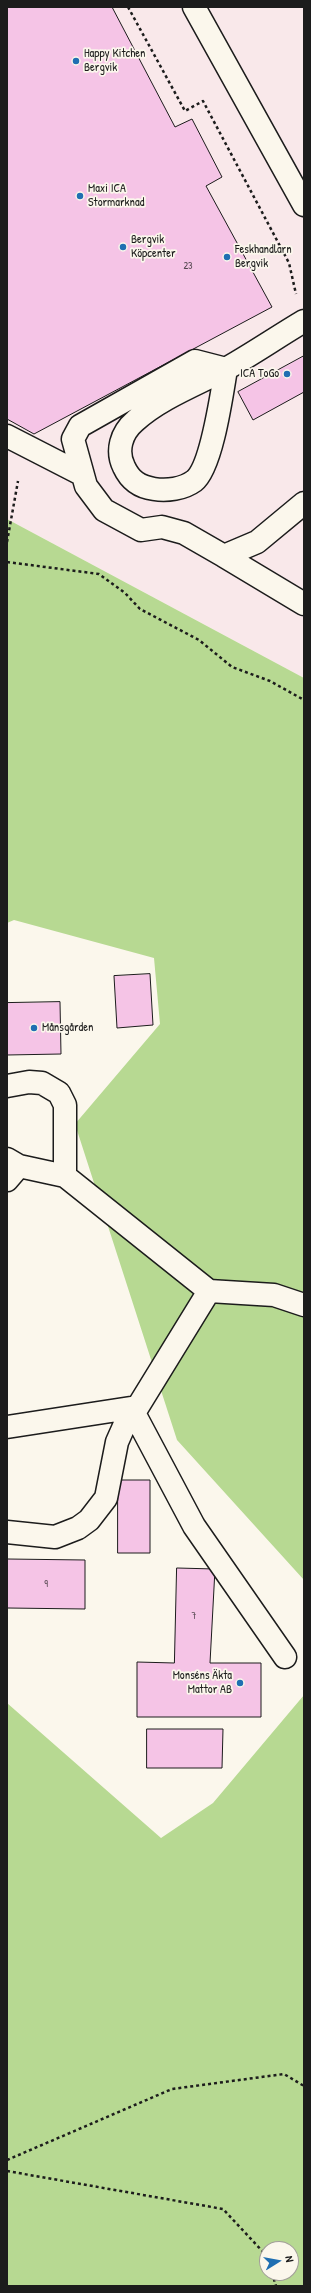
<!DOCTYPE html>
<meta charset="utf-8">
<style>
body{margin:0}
#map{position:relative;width:311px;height:2293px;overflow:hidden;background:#fbf7ec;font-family:"Patrick Hand",sans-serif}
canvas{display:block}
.frame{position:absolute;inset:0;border:8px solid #1c1c1c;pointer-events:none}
.north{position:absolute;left:259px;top:2241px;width:40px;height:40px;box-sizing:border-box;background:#fbf7ec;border:1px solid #a29f99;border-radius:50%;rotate:79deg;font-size:11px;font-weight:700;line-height:16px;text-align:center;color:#1c1c1c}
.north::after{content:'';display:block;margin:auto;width:14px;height:18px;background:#1f6fb2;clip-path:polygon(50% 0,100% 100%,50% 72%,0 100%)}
</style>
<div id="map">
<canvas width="311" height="2293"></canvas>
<div class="frame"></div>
<div class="north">N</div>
</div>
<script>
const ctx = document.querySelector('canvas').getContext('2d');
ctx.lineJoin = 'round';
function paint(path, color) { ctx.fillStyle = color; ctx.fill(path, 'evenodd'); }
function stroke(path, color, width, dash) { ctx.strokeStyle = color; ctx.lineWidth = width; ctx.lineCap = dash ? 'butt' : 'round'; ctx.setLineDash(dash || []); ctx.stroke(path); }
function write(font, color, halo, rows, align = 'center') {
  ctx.font = font + ' "Patrick Hand",sans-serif'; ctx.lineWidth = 3.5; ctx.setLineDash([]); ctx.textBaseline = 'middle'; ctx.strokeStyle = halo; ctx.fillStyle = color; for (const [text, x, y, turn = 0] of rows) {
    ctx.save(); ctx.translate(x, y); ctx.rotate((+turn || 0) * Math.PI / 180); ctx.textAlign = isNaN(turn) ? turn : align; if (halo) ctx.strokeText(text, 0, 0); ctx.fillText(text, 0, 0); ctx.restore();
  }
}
paint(new Path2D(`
 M7,7H304V678L7,519Z`), '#f9e8ea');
paint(new Path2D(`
 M7,519L304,678V1580L177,1440L75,1124L160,1024L154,958L14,920L7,923Z
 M304,1695V2286H7V1703L161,1838L213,1803ZM267,2249H291V2273H267Z`), '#b7d992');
const building = new Path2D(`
 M7,7H112L175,127L192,119L222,177L206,186L272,307L34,434L7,419Z
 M304,356V392L253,420L238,392Z
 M150,974L153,1025L117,1028L114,976Z
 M60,1002L61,1054L7,1055V1003Z
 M118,1480H150V1553H118Z
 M7,1559L85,1560V1609L7,1608Z
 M177,1568L215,1569L210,1663H261V1717H137V1662L174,1663Z
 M147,1729H223L222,1768H147Z`);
paint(building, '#f5c4e6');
stroke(building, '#1c1c1c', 1);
const minor = new Path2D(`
 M194,7L304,205
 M226,369L195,361L80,426L73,439L86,486L104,510L141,530L162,527L184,533L224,556L257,542L304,503
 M226,369C222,392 212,467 194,481C183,489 167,491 154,489C139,487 130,480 124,467C116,451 121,433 135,421C159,399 195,385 224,370C251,355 277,337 304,321
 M7,436L83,475
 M224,556L304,604
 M7,1086L29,1082L42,1083L59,1093L65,1105V1176
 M7,1159L19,1166L65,1176L209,1291
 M7,1180L19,1166
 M209,1291L134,1413L194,1526L285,1657
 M209,1291L274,1295L304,1305
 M7,1427L137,1407
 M7,1532L55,1537L78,1528L89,1520L106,1498L117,1442L125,1424L134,1413`);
stroke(minor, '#1c1c1c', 25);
stroke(new Path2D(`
 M128,7L185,111L203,101L289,263L296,294
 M7,542L18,481
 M7,562L99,574L125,593L140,609L199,640L232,667L270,681L304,700
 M7,2160L172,2089L284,2074L304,2086
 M7,2171L223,2209L265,2254L267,2260
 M272,2273L276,2286`), '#1c1c1c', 2.5, [3, 3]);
stroke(minor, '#fbf7ec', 22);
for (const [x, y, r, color] of [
 [76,61,4,"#1f6fb2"],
 [80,196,4,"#1f6fb2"],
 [123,247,4,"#1f6fb2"],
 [227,257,4,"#1f6fb2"],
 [287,374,4,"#1f6fb2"],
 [34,1028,4,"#1f6fb2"],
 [240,1683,4,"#1f6fb2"]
]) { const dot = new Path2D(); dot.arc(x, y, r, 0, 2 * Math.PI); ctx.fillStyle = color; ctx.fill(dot); stroke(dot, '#fbf7ec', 1.5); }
write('10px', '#52464e', null, [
 ["23",188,266],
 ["9",46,1584],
 ["7",194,1616]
]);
write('12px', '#1c1c1c', '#fbf7ec', [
 ["Happy Kitchen",84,54],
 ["Bergvik",84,68],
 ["Maxi ICA",88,189],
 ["Stormarknad",88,203],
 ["Bergvik",131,240],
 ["Köpcenter",131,254],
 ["Feskhandlarn",235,250],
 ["Bergvik",235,264],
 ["ICA ToGo",279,374,"right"],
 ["Månsgården",42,1028],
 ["Monséns Äkta",232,1676,"right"],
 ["Mattor AB",232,1690,"right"]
], 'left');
</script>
